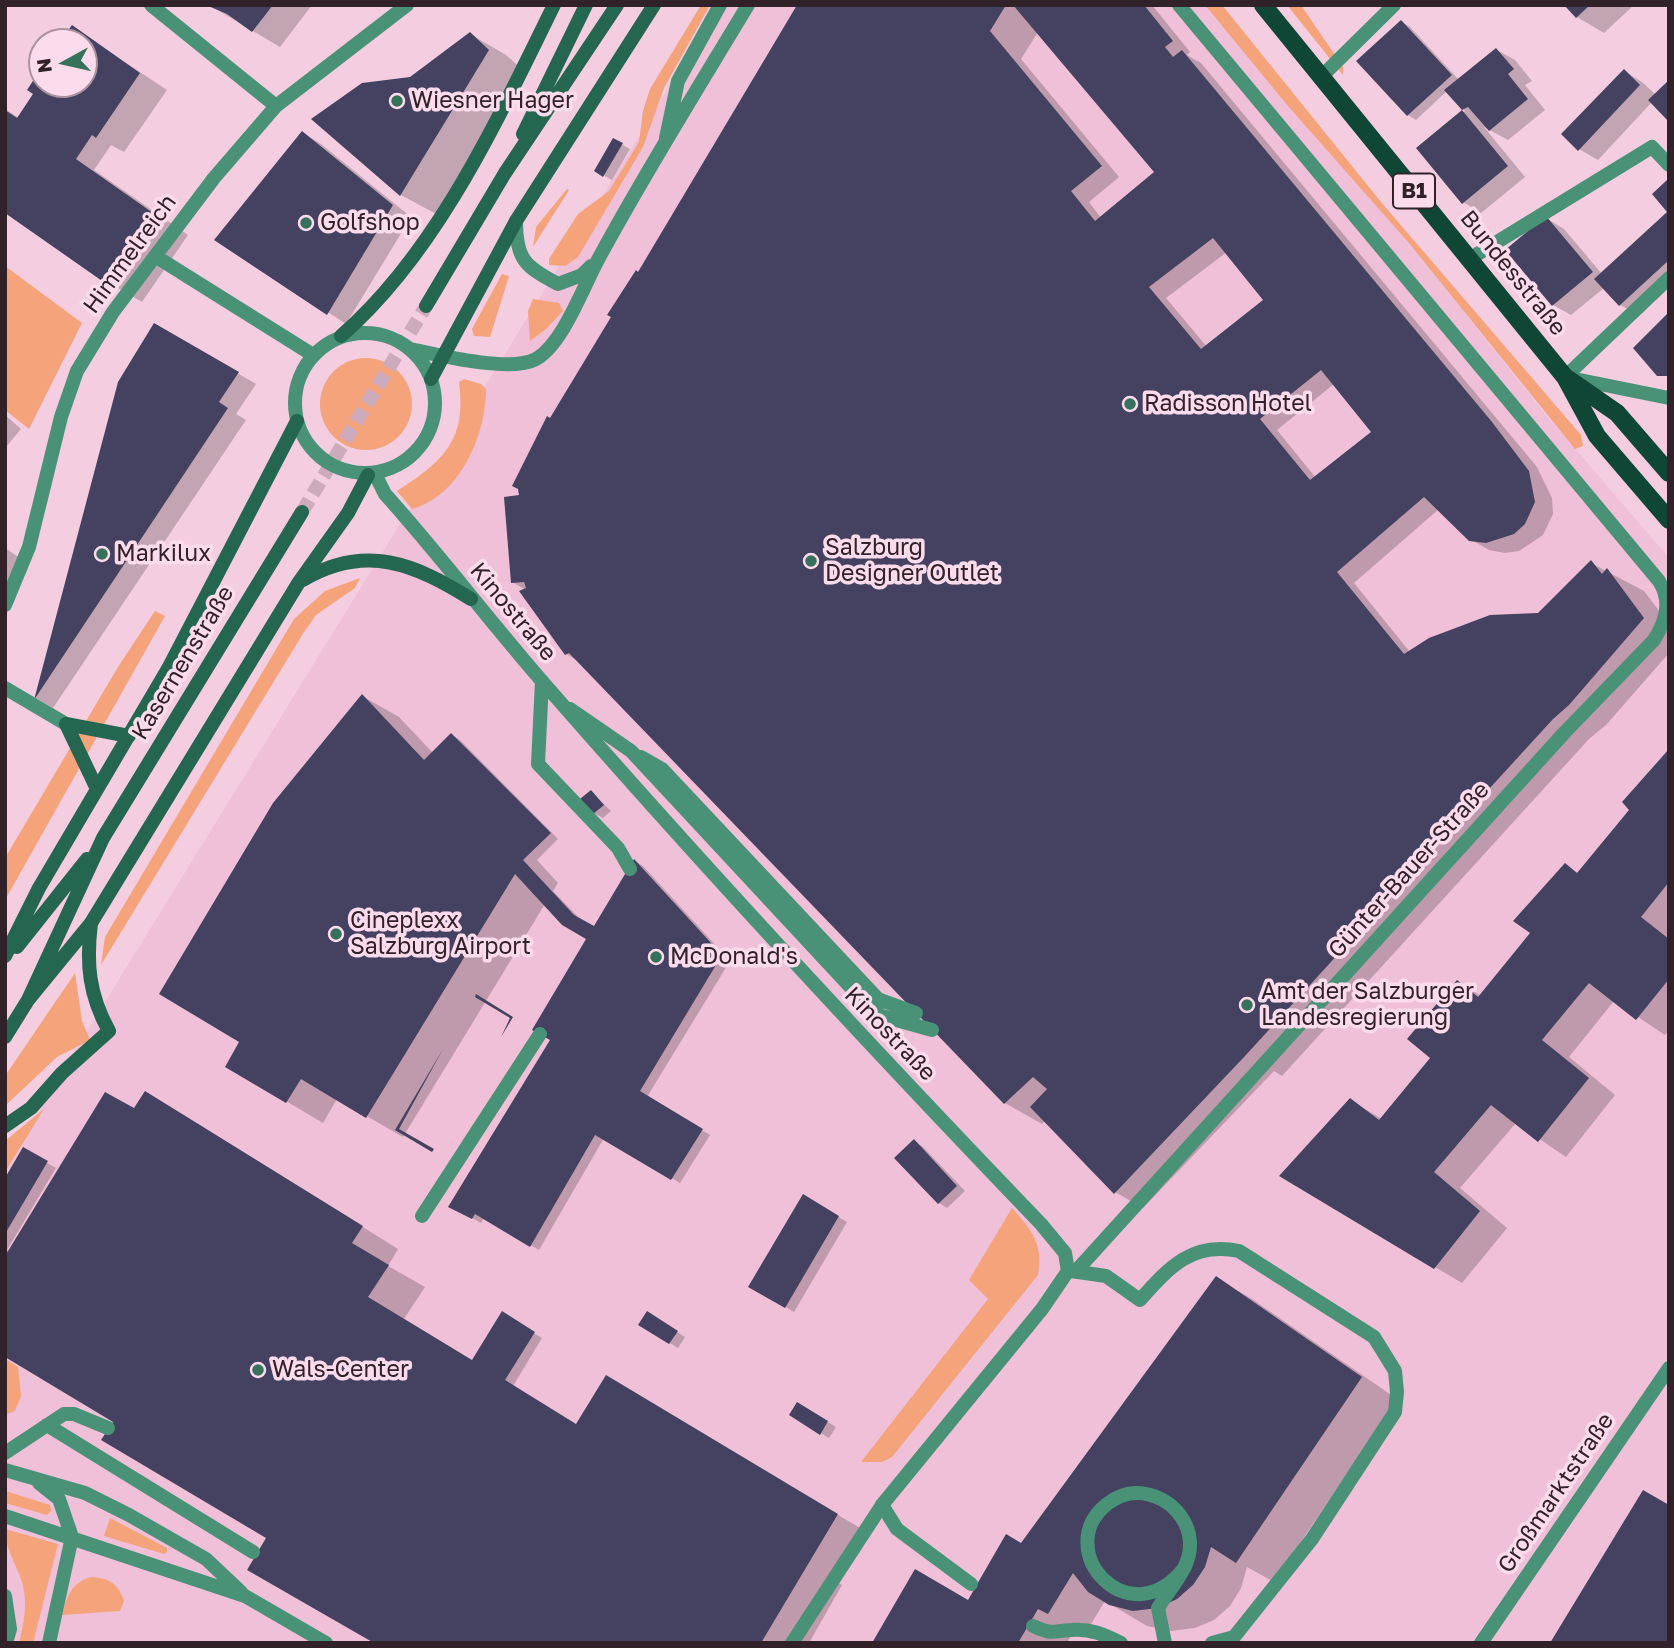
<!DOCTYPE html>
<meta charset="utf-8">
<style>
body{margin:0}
#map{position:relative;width:1674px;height:1648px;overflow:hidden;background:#f4cde0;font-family:"Golos Text",sans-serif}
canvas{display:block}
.frame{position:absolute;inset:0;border:7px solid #31222a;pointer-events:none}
.north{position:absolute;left:28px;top:28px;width:70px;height:70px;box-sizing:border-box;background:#fcdcec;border:2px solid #ab929e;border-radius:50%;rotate:262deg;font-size:19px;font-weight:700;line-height:28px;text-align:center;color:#31222a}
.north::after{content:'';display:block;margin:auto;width:24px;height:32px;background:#35715b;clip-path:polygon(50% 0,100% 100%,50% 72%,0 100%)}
</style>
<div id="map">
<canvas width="1674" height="1648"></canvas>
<div class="frame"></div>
<div class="north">N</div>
</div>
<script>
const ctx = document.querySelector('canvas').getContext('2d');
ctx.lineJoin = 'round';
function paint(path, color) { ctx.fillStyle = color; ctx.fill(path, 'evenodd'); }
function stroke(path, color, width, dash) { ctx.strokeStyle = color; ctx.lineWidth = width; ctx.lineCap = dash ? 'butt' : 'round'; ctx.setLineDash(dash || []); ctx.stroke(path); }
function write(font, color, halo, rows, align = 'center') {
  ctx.font = font + ' "Golos Text",sans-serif'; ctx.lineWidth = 7; ctx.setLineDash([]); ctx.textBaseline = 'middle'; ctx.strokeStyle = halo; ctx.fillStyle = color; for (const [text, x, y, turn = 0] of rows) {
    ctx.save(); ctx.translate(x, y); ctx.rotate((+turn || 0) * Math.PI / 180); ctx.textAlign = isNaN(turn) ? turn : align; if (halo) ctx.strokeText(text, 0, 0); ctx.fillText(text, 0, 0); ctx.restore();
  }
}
paint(new Path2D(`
 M713,5H1205L1287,105L1408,242L1541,409L1669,558V1643H5V1164L658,106Z`), '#efc0d7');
paint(new Path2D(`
 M701,5H710L664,88L643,147L578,257L565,266L549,265V259L578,214L609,191L628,160L639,142L643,111L650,89Z
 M1205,5H1222L1381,202L1581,435L1583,446L1575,449L1408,242L1287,105Z
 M1287,5H1301L1343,67V75Z
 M567,189L569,190L533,247L536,227Z
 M5,266L82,323L29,429L5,410Z
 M502,274L509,276L490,337L474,336L472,329Z
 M533,299L559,303L563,311L546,329L530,341L528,311Z
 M320 404a46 46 0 1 1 92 0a46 46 0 1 1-92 0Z
 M464,379L481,384L486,389C486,435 460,496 412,509L397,491C442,462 467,442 459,382Z
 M360,578L355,588L316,615L304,632L101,965L105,937L294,619L325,591Z
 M155,611L165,616L5,900V858L118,667Z
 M75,973L82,1021L90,1040L57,1057L5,1106V1076Z
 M44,1109L5,1172V1141Z
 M1012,1208C1031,1229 1044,1245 1038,1275L892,1457L882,1462H861L988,1299L969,1280Z
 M5,1359L18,1367L21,1396L15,1411L7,1414Z
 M5,1491L50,1505L51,1511L47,1515L5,1503Z
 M110,1518L167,1548V1552L164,1554L104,1536Z
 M5,1529L58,1544L33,1643H19C24,1623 28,1602 22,1582C16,1564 5,1548 5,1529Z
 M91,1577C109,1578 119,1584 124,1601L120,1611L62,1615C67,1596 71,1583 91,1577Z`), '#f4a37b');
paint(new Path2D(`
 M209,5H312L280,47Z
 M799,5H1152L1190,52L1187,55L1201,63L1537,467L1552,498L1553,514L1543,535L1519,551L1505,553L1489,550L1470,539L1439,509L1354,583L1410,652L1539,615L1591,563L1644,591L1669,624V653L1606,725L1589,739L1282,1076L1274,1071L1143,1208L1115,1192L1046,1120L1042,1124L1005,1103L580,662L566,654L526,590L512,582L521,497L551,420ZM1038,32L1156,172L1101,218L1089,202L1119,177L1021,59ZM1227,252L1265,300L1207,347L1166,298ZM1334,384L1373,432L1316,478L1277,430Z
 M1566,5H1634L1604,33L1577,17Z
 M1402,22L1410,27L1459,80L1497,50L1515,60L1532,81L1525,85L1545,110L1508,140L1484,127L1525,177L1481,213L1463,202L1419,148L1465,111L1447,91L1416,120L1408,115Z
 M72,27L167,90L124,152L111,145L94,170L188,235L142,302L106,281L5,211V109L19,118L41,101L29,89L42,70V84H84V42H62Z
 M470,34L506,55L525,72L438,215L401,195L314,119L410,78Z
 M1624,71L1642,82L1656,95L1652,102L1598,160L1579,149Z
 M303,133L321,144L411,217L346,324L217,239Z
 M614,140L630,149L612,180L596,171Z
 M1669,183V208L1667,209L1654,194Z
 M1669,213V287L1639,315L1620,305L1604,288L1571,315L1553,305L1546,218L1564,229L1602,274Z
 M155,325L256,384L236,414L246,420L53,708L36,698L120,383Z
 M5,415L21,429L6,447L5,446Z
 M5,548L23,560L5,585Z
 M362,696L399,717L433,753L452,735L460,740L558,839L537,860L558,883L553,891L582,921L595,928L635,861L643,866L730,961L647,1097L710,1135L680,1183L604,1138L539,1250L484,1218L481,1223L451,1206L552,1039L589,938L545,904L403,1137L337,1099L323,1123L227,1066L241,1042Z
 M1669,752V1030L1665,1035L1614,1001L1569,1057L1615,1095L1566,1157L1516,1123L1460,1188L1507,1228L1462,1283L1435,1267L1350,1100L1382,1119L1433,1057L1458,982L1481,996L1532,933L1566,866L1579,874L1631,810Z
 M591,792L611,811L603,818L594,813Z
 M135,1111L182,1114L398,1249L388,1266L425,1287L404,1319L473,1361L502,1314L542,1338L513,1386L577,1425L634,1393L865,1531L833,1580L842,1585L809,1643H377L269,1537L115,1421L5,1354V1181L24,1150L56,1168L7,1250L10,1252Z
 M915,1142L923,1147L965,1191L947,1208L939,1203Z
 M804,1197L847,1222L794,1312L751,1286Z
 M1216,1278L1252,1299L1397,1399L1274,1582L1247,1567L1241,1588L1230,1606L1214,1620L1195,1628L1171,1631L1147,1626L1105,1601L1085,1634L1075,1628L1067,1643H874L969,1602L1022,1545Z
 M648,1314L685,1337L678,1348L641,1325Z
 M798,1404L836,1427L829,1438L791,1415Z`), '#0003');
paint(new Path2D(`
 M206,5H273L252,32L227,14Z
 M797,5H1006L990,31L1102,166L1071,191L1095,221L1154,172L1013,5H1144L1173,41L1165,47L1173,57L1182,50L1492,422L1529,471L1535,502L1525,524L1514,534L1486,543L1469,541L1424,497L1337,572L1404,654L1429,638L1490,615L1538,613L1591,560L1602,574L1607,568L1644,618L1569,705L1553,719L1245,1056L1114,1194L1030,1107L1047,1089L1033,1077L1004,1104L569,653L565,655L519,591L526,588L524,582L511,583L504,497L519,495L518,489L512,486L547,416L550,418L611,317L607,315L636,270L638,272ZM1213,238L1263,300L1201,349L1149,287ZM1321,370L1371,432L1310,480L1260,419Z
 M1564,5H1590L1576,18Z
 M1401,20L1452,75L1407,116L1356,61Z
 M72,25L140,73L96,138L92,135L76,159L153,213L105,283L5,213V110L17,118L33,94L27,90L42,67V84H84V42H60Z
 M470,32L489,50L400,196L311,119L362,83L410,77Z
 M1496,48L1514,69L1508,74L1528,99L1489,131L1468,107L1462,110L1508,166L1462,204L1416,148L1462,110L1444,90Z
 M1624,69L1640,85L1578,151L1561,134Z
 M1669,80V122L1648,100Z
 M302,131L393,205L327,315L214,240Z
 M613,138L623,143L603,177L594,171Z
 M1667,180L1669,260L1619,306L1594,279L1667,212L1652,194Z
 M1546,216L1593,272L1552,306L1505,250Z
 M1669,312V376H1657L1633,348Z
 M154,323L239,372L219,402L228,408L34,700L118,382Z
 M362,694L424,760L451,733L551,833L523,860L574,915L594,926L634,859L722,955L640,1091L703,1129L671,1180L595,1135L530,1247L475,1214L472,1219L448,1207L550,1040L532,1030L586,939L562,925L515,874L366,1118L301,1079L286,1103L225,1067L239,1042L159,994L273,803Z
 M1669,749V882L1641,917L1669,939V979L1636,1020L1589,983L1542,1040L1589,1078L1538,1142L1491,1105L1434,1172L1480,1211L1434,1269L1279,1176L1350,1098L1379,1120L1430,1058L1407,1039L1457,980L1478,997L1530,933L1513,921L1565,863L1577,873L1629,810L1622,802Z
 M591,790L604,805L593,814L580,799Z
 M476,994L513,1017L501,1037L510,1018L475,997Z
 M443,1049L399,1129L434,1149L432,1152L395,1130Z
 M145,1091L363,1226L352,1243L389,1265L368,1297L472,1360L502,1311L535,1332L505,1380L576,1424L606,1375L838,1514L761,1643H374L247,1570L266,1538L101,1440L113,1422L5,1357V1256L105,1092L134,1108Z
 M914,1139L957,1186L938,1204L894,1158Z
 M23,1147L48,1161L5,1234V1178Z
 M803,1194L839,1216L785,1308L748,1287Z
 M1216,1276L1362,1377L1236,1563L1211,1547L1205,1567L1193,1585L1177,1599L1158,1608L1133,1611L1109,1605L1088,1592L1073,1573L1048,1614L1038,1609L1018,1643H872L915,1569L968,1600L1006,1534L1021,1543Z
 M647,1311L678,1331L669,1344L638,1325Z
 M797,1402L828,1421L820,1435L789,1415Z
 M1643,1490L1669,1505V1643H1550Z`), '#444260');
stroke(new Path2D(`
 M302,512L426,306`), '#cdabbc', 14, [14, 7]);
stroke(new Path2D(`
 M666,138L678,81L720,5
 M516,221C516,259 525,267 558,284L582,275L591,266
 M1471,258L1652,147L1669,165
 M410,349C438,355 510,373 536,359C564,343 584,284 600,256C646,171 698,88 748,5
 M1565,377L1669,278
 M542,681L538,764L618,848L630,869
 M570,709L631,751L870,1008L882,1016L932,1030
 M641,757L662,769L878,999L916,1013
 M422,1216L540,1034
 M1077,1270L1565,732L1654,640C1666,621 1672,601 1659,581L1179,5
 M1071,1271L1106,1276L1140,1300C1169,1267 1193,1241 1239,1251L1374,1337L1395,1371L1397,1392L1395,1412L1312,1539L1234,1637L1212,1643
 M47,1425L253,1552
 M5,1453L64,1414H74L108,1428
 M882,1505L897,1529L971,1584
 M1033,1626C1052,1635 1052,1631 1071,1630C1090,1628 1105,1635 1121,1643
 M1165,1643L1158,1608C1166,1595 1177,1582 1184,1568C1203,1532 1174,1493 1136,1493C1126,1493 1115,1498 1107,1504C1050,1550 1130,1639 1185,1567`), '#4a9277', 14);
stroke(new Path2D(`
 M151,5L276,106
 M1320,78L1394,5
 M155,256L313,355
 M295 403a70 70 0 1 1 140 0a70 70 0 1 1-140 0Z
 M1570,378L1669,398
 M375,474L385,494C439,554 488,619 541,680C703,866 870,1046 1041,1224L1065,1253L1068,1271L1042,1309L882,1505L792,1643
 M5,605L29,547L61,417L77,371L113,312L214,178L276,106L407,5
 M5,688L66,724
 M5,1470L85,1493L129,1515L206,1559L241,1592
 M39,1483L59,1499L72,1537L49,1643
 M5,1516L245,1596L326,1643
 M5,1596L10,1629L6,1643
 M1481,1643L1669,1368`), '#4a9277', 14);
stroke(new Path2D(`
 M523,134L586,5
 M426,306L505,173L617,5
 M341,336C438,252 498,118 554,5
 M431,379L516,221L654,5
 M303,580C366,543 415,564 471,599
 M66,724L97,789
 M66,724L129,736
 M17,947L87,859
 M5,956L39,888L169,667L297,421
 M28,1000L91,923L299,582L348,513L368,475
 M5,1037L28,1000L103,838L302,512
 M5,1126L31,1108L62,1073L109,1031C89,995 86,964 91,923`), '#24664f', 14);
stroke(new Path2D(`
 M1263,5L1565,377L1597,436L1669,520
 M1568,379L1617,413L1669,473`), '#104635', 18);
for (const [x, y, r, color] of [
 [397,101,7,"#35715b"],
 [306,223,7,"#35715b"],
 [1130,404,7,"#35715b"],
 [102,554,7,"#35715b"],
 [811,561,7,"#35715b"],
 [336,934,7,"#35715b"],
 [656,957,7,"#35715b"],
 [1247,1005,7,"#35715b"],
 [258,1370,7,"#35715b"]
]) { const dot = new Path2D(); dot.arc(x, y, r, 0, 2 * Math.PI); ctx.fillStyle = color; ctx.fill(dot); stroke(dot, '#fcdcec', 2.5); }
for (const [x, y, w] of [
 [1414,191,42]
]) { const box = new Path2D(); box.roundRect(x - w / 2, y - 17.5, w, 35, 5); ctx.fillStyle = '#fcdcec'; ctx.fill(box); stroke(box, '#31222a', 2); }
write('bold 21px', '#31222a', null, [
 ["B1",1414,191]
]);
write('23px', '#31222a', '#fcdcec', [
 ["Wiesner Hager",411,101],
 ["Golfshop",320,223],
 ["Radisson Hotel",1144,404],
 ["Salzburg",825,548],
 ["Designer Outlet",825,574],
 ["Markilux",116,554],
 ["Cineplexx",350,921],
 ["Salzburg Airport",350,947],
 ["McDonald's",670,957],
 ["Amt der Salzburger",1261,992],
 ["Landesregierung",1261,1018],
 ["Wals-Center",272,1370]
], 'left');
write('23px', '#31222a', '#fcdcec', [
 ["Himmelreich",130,254,-54],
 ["Bundesstraße",1513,273,51],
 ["Kinostraße",513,612,50],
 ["Kasernenstraße",183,663,-59],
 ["Günter-Bauer-Straße",1409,870,-48],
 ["Kinostraße",890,1034,46],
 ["Großmarktstraße",1556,1493,-56]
]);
</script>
